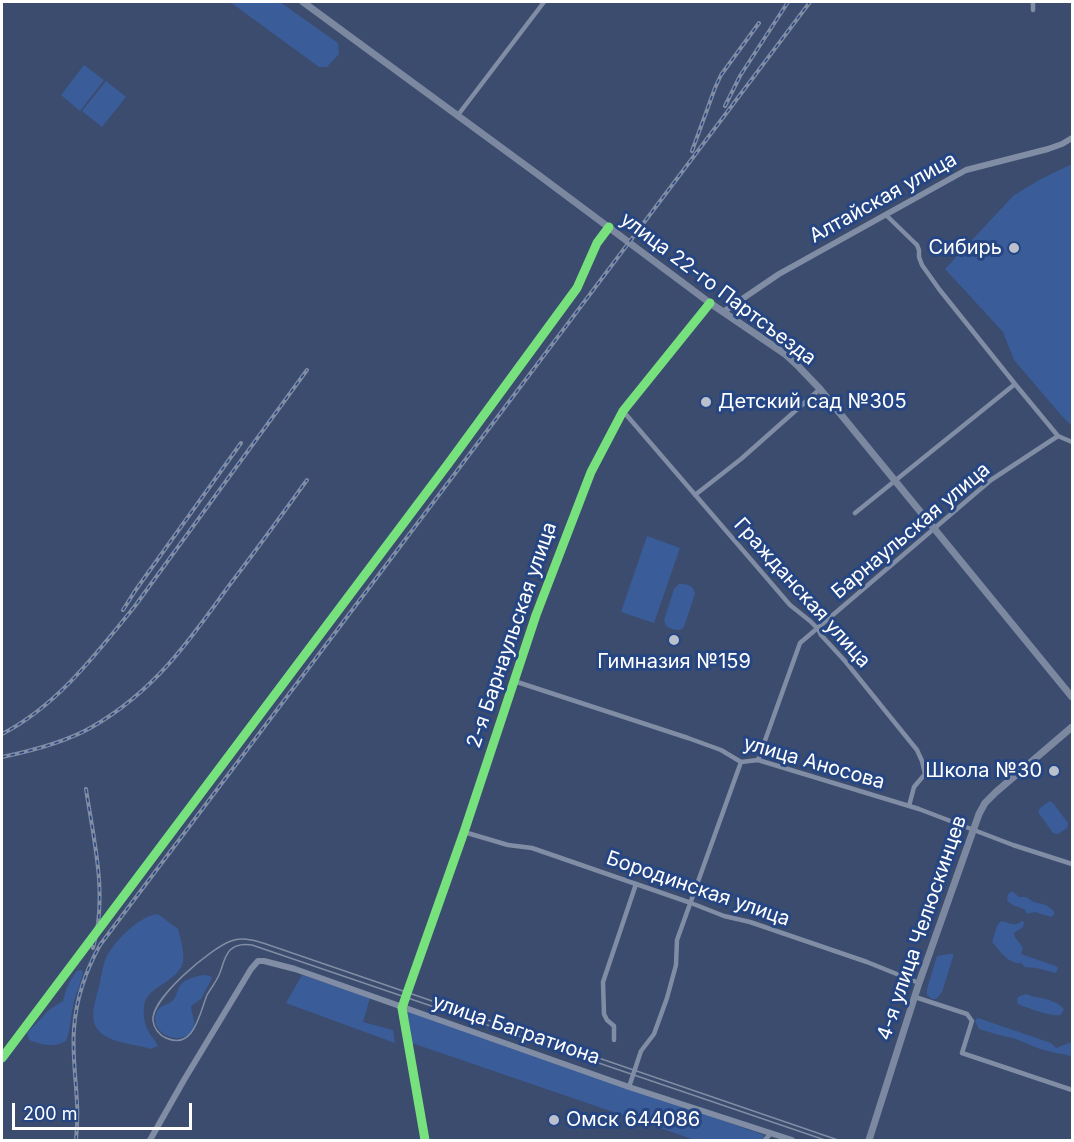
<!DOCTYPE html>
<meta charset="utf-8">
<style>
body{margin:0}
#map{position:relative;width:1074px;height:1142px;overflow:hidden;background:#3b4c6e;font-family:Inter,sans-serif}
canvas{display:block}
.frame{position:absolute;inset:0;border:3px solid #fff;pointer-events:none}
.scale{position:absolute;left:12px;top:1103px;width:180px;height:27px;box-sizing:border-box;border:3px solid #fff;border-top:0;padding-left:8px;font-size:18px;line-height:21px;white-space:nowrap;color:#fff;-webkit-text-stroke:4px #264683;paint-order:stroke}
</style>
<div id="map">
<canvas width="1074" height="1142"></canvas>
<div class="frame"></div>
<div class="scale">200 m</div>
</div>
<script>
const ctx = document.querySelector('canvas').getContext('2d');
ctx.lineJoin = 'round';
function paint(path, color) { ctx.fillStyle = color; ctx.fill(path, 'evenodd'); }
function stroke(path, color, width, dash) { ctx.strokeStyle = color; ctx.lineWidth = width; ctx.lineCap = dash ? 'butt' : 'round'; ctx.setLineDash(dash || []); ctx.stroke(path); }
function write(font, color, halo, rows, align = 'center') {
  ctx.font = font + ' Inter,sans-serif'; ctx.lineWidth = 6; ctx.setLineDash([]); ctx.textBaseline = 'middle'; ctx.strokeStyle = halo; ctx.fillStyle = color; for (const [text, x, y, turn = 0] of rows) {
    ctx.save(); ctx.translate(x, y); ctx.rotate((+turn || 0) * Math.PI / 180); ctx.textAlign = isNaN(turn) ? turn : align; if (halo) ctx.strokeText(text, 0, 0); ctx.fillText(text, 0, 0); ctx.restore();
  }
}
paint(new Path2D(`
 M230,2H280L338,43L339,54L327,67H319Z
 M84,65L104,80L80,111L61,95Z
 M106,81L126,97L102,127L82,111Z
 M1072,164V426L1061,415L1014,360L1003,332L945,269L1013,196L1039,180Z
 M647,536L680,548L654,623L621,612Z
 M679,584C687,584 694,585 695,594L684,627C679,633 672,629 666,626L664,620L674,589Z
 M1050,801L1053,803L1068,823L1067,828L1058,834L1053,833L1038,812L1040,808Z
 M1012,891L1019,897H1026L1034,902L1046,905L1054,911V915L1051,917L1035,912L1027,914L1025,910C1018,905 1013,908 1007,900L1008,894Z
 M158,914L178,929C180,938 185,952 183,962C177,984 145,986 144,1007C143,1016 145,1027 150,1034C153,1039 156,1041 158,1046L150,1049C136,1044 108,1043 98,1030C89,1019 95,1002 98,990C101,980 102,968 106,958C114,941 139,916 158,914Z
 M1001,921C1009,922 1015,928 1022,921L1024,922L1023,927L1014,933L1015,937L1023,948L1021,954L1056,966L1058,968L1056,973L1036,968L1025,967L1021,963C1008,964 1000,951 992,942L997,926Z
 M948,954H953V957L942,992L936,999H932L927,995V989L937,956Z
 M81,970L83,972C81,984 75,995 73,1006C70,1018 71,1030 66,1041C53,1048 43,1045 29,1040L27,1033L50,1009L63,1001C66,989 69,981 77,971Z
 M204,975L210,976L212,978L201,999L191,1006C191,1013 195,1019 194,1025C189,1049 149,1037 156,1014C159,1004 168,1006 173,1000C177,996 177,991 179,987C184,979 195,976 204,975Z
 M302,975L370,998L363,1022L393,1030L395,1043L286,1003Z
 M1026,994C1038,999 1055,998 1064,1009L1061,1015C1052,1017 1027,1008 1018,1004L1017,999L1020,996Z
 M408,1012H411L764,1135V1138L763,1140H695L406,1041L405,1014Z
 M978,1018L1051,1043L1056,1048L1072,1042V1057L1064,1054H1060L1040,1049L1016,1039L999,1035L979,1029L975,1021Z`), '#3a5c99');
stroke(new Path2D(`
 M1033,2V10
 M458,115L544,2
 M886,215L917,245L919,250V257L922,265L939,289L1015,384L1058,436L1072,442
 M623,411L790,605L810,621L818,629L821,635L845,661L917,750L922,761L925,774L914,787L909,806
 M695,495L741,459L820,389
 M855,513L1015,384
 M514,681L688,738L721,750L741,762L758,760L919,809L1013,845L1072,864
 M758,760L800,643L991,480L1058,436
 M464,832L508,845L532,848L691,903L724,916L750,922L867,962L919,983
 M915,997L967,1014L972,1021L962,1053L1072,1090
 M402,1008L425,1140
 M614,1040V1026L607,1020L604,1014L603,982L636,884
 M2,1058L448,464L577,288L597,243L609,227
 M629,1087L641,1051L654,1034L667,998L676,965L677,940L741,762
 M765,1140L771,1133`), '#818da4', 4.5);
stroke(new Path2D(`
 M723,312L779,274L966,170L1048,149L1062,144L1072,138
 M402,1008L464,832L536,615L591,472L623,411L710,303
 M150,1140L184,1080L251,969L258,961H264L295,969L629,1087L792,1140`), '#818da4', 6);
stroke(new Path2D(`
 M303,2L540,176L710,303L785,354L798,366L820,389L1072,697
 M869,1140L919,983L979,814L985,803L996,792L1072,727`), '#7c88a0', 7);
stroke(new Path2D(`
 M825,1140L252,945C244,944 237,944 230,950C223,958 223,967 219,975C216,982 211,988 207,995C200,1012 194,1051 166,1038C159,1035 154,1028 153,1021C150,999 211,948 231,941C242,937 252,940 263,943L838,1140`), '#818da4', 1.5);
const rail = new Path2D(`
 M725,106L740,76L788,2
 M692,151L715,88L721,75L759,23
 M123,610L135,591L241,443
 M2,734C57,706 97,653 135,606L307,370
 M2,757C31,751 66,742 92,727C153,692 188,643 228,587C255,552 281,516 307,480
 M86,789C94,842 108,896 93,948
 M76,1140C77,1128 78,1116 77,1103C76,1079 72,1054 74,1029C76,999 85,972 100,945L810,2`);
stroke(rail, '#818da4', 4);
stroke(rail, '#264683', 1.5, [4.5]);
stroke(new Path2D(`
 M2,1058L448,464L577,288L597,243L609,227
 M425,1140L402,1008L407,993L464,832L536,615L591,472L623,411L710,303`), '#77e17e', 9);
for (const [x, y, r, color] of [
 [1014,248,6,"#bac0cc"],
 [706,402,6,"#bac0cc"],
 [674,640,6,"#bac0cc"],
 [1054,771,6,"#bac0cc"],
 [554,1120,6,"#bac0cc"]
]) { const dot = new Path2D(); dot.arc(x, y, r, 0, 2 * Math.PI); ctx.fillStyle = color; ctx.fill(dot); stroke(dot, '#264683', 2); }
write('20px', '#fff', '#264683', [
 ["Алтайская улица",883,198,-29],
 ["улица 22-го Партсъезда",718,289,37],
 ["Барнаульская улица",911,531,-40],
 ["Гражданская улица",802,593,48],
 ["2-я Барнаульская улица",512,635,-71],
 ["улица Аносова",814,763,16],
 ["Бородинская улица",698,889,19],
 ["4-я улица Челюскинцев",922,928,-71],
 ["улица Багратиона",516,1030,19]
]);
write('20px', '#fff', '#264683', [
 ["Сибирь",1002,248],
 ["Детский сад №305",718,402,"left"],
 ["Гимназия №159",674,662,"center"],
 ["Школа №30",1042,771],
 ["Омск 644086",566,1120,"left"]
], 'right');
</script>
